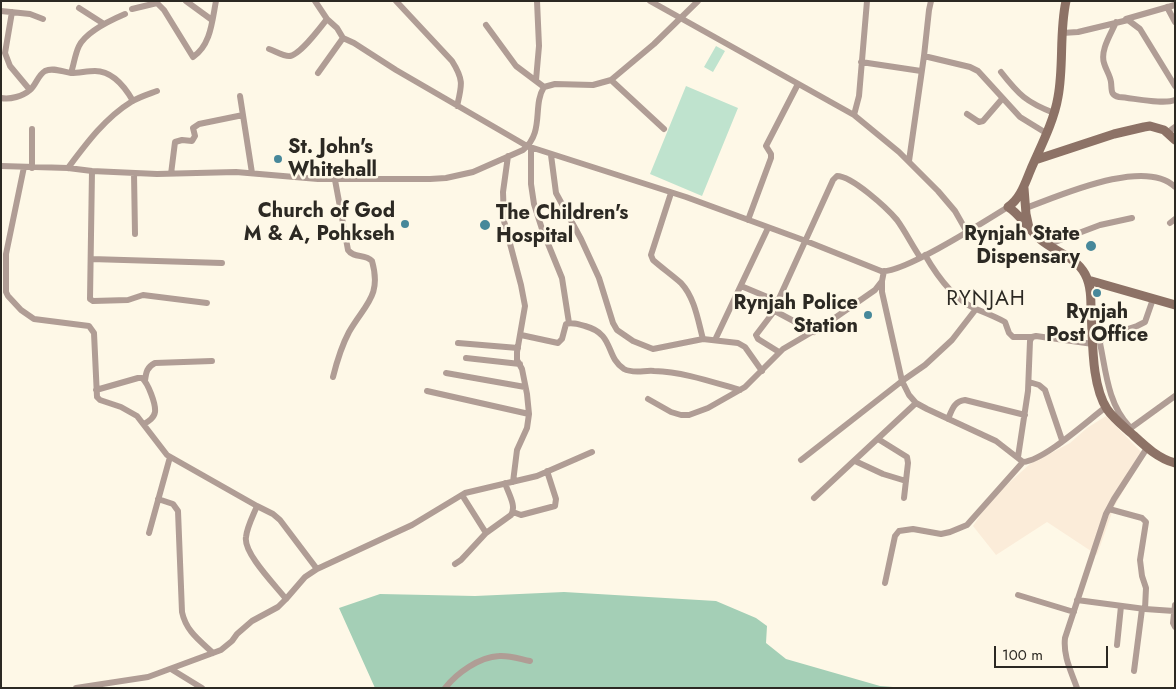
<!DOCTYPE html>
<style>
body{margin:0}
#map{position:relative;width:1176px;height:689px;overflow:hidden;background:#fef8e7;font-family:Jost,sans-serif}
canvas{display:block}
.frame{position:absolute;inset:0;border:2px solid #2c2923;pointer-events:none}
.scale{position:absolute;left:994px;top:646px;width:114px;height:22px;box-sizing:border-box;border:2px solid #2c2923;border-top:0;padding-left:6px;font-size:15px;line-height:18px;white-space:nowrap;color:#2c2923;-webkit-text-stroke:4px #fef8e7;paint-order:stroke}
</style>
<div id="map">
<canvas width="1176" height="689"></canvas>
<div class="frame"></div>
<div class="scale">100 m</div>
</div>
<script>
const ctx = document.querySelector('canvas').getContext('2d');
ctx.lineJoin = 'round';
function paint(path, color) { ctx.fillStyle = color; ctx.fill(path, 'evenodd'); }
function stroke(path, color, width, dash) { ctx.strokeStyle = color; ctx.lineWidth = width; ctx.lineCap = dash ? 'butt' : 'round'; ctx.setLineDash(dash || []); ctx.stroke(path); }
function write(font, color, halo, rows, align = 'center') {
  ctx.font = font + ' Jost,sans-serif'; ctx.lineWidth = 5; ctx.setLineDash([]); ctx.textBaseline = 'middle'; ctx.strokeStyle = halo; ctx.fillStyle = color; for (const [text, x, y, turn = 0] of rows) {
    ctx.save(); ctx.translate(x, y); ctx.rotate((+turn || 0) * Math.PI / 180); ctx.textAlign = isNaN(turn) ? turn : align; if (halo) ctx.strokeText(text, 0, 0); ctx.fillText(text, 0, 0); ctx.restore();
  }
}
paint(new Path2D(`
 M1106,416L1144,455L1114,507L1097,555L1047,522L996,555L973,526L991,499L1030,464L1070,443L1087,428Z`), '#fbecd9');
paint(new Path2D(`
 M716,46L725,51L713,72L704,67Z
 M686,86L738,108L702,196L650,174Z`), '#bfe3ce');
paint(new Path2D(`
 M564,592L716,601L756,618L767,626L766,643L786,659L880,686L906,688H375L339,608L380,594L475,596Z`), '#a4cfb6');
stroke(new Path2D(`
 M186,1L212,20
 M315,1L327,19L337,28L343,38L354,43L396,70L527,146L686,197L806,241L881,271C901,275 987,220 1008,207
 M396,1L452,61C464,80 462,85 457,106
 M650,1L854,115L899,152L938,191L955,211L967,232
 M1167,7L1175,22
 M79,8L104,24
 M132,9L157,3L164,10L193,57C211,45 212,21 216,1
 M1,11L30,14L43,19
 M12,12L5,53L10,66L30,90
 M1126,19L1175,5
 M1116,22C1111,34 1100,50 1104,63C1106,70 1110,75 1111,82C1112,90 1110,95 1119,97C1133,98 1164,105 1175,100
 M486,25L516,66L544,87
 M1062,33L1078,32L1128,20L1140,29L1175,86
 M269,49C275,51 283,56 289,56C299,56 320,28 327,19
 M924,56L970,67L978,71L1020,117L1046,133
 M861,62L921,71
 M1001,72C1019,95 1026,102 1054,113
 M71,73C74,64 75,54 79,46C86,32 111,20 125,14
 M318,73L343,38
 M536,80L539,46L537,1
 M611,80L664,129
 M240,96L252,173
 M1,98C10,100 23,96 30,90C36,85 38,75 45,71C53,67 63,72 71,73C79,73 87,71 95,71C113,71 125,87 133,101
 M967,114L979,122L983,121L1002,99
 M854,115L859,96L867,1
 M1167,133L1175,127
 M531,148V184L534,204L542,229L562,278L569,323
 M551,155L556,193L581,239L599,278L613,323L617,330L633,341L653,349L703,339L738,343L745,347L762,371
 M508,156L503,192L504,221L521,285L525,306L517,352V360L522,369L527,394L529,414L527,428L517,450L513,482
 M909,161L924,56L929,10L931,1
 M1,166L68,168L92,171L157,174L236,172L318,179H430L446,178L473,172L523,150C545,132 532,106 544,87L555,84L593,85L611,80L654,44L698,1
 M24,167L6,254V292L8,296L21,310L34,319L89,326L94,333L97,397L100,400L121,407L137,416L167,455L257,506L273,514L280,520L317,569
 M32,168V129
 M68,168C86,144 105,118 131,102C139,97 149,94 157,91
 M92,171L90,299L93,301L128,300L143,295L207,303
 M134,173L135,234
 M171,174L175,142L182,140L192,141L195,136L193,128L199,124L243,115
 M671,193L651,255L653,260C662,268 672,275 681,283C695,298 698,321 703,339
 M1026,208C1059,196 1145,157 1175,187
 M748,220L771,158V154L766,146L798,84
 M1170,223L1175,219
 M1047,245L1100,225L1132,218
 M925,255C937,276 953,299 976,309C986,313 996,317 1005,322L1009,333L1013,337H1032
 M91,259L222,263
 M882,281V292L902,381L909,395L916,403L927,409L996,441L1023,462C1045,460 1087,421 1106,407
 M741,286L777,301
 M773,310L814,332
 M521,335L558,343L562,339L566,324C572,322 578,324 585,326C615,334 605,357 624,369C633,374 645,370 654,371C684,372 712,382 740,390
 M715,340L768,228
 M458,343L518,348
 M779,352L758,339L756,335L772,314L833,180L837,176C852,176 887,208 897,220C905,231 912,245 920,257
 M466,358L520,364
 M446,373L525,387
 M333,377C337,361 341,347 349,332C365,304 382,296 372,261C365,253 354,259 348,250L335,180
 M145,381C146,372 147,367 155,363L212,361
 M1029,382L1039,385L1045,390L1062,440
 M96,390L138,378H142C148,383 156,404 155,412C154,418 149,421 144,424
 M427,391L529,414
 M648,399L671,412L681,415H689L708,408L745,387L783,349L829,322L875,290L882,281L884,271
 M948,419C952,410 954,401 965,400L1025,415
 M1129,426C1108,404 1106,372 1100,343L1103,337L1137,326L1145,322L1153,299
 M1128,430L1175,396
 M878,439L907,457L908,463L904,498
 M1018,457L1028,391L1030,341L1032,337L1036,336L1093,344
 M801,460L902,381L925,365L952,340L976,309
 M855,461L883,474L906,481
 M462,495L486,533
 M814,498L916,403
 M158,499L173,504L178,511L182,612C186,631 199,640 213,653
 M257,506C253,516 247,527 246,537C243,553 276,586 286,599
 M1109,509L1142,518L1146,522L1140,560L1142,576L1146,588L1145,609
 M513,512L521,515L555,506L556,499L547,471
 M149,533L170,457
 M455,564L461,560L486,533L511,515C517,506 508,493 505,483
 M885,583L895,536L899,531L913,529L941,534L950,532L967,525L1023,462
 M1018,595L1074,612
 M1077,600L1145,609L1174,611
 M1175,605L1173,623L1175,627
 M1117,645L1121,606
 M171,669L202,688
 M1134,671L1142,609
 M76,688L148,677L221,650L232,641L237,634L252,621L278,607L286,599L305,577L317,569L412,525L465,493L537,476L592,452
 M445,688C457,673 479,657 499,656C509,655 520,659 530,661
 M1077,688C1071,671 1063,656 1065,638L1106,514L1114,499L1147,448`), '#b09d95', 6);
stroke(new Path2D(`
 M1066,1C1059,33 1064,65 1058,97C1054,121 1041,146 1031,169C1025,183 1021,198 1008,207C1018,212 1030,231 1040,239C1055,252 1075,256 1085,274C1091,285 1091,299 1091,311C1093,340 1091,384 1107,409C1113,418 1122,425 1131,433C1144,445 1157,458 1175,463
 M1035,160L1114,134L1144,127L1150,126L1164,130L1175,140
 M1024,188L1026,214L1029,228
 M1088,280L1175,305`), '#8d7266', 9);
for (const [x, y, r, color] of [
 [278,159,5,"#47889a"],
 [405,224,5,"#47889a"],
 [485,225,6,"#47889a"],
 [1091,246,6,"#47889a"],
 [1097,293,5,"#47889a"],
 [868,315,5,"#47889a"]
]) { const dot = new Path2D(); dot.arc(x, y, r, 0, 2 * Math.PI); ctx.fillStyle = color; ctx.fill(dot); stroke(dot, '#fef8e7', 2); }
write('bold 20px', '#2c2923', '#fef8e7', [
 ["St. John's",288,148,"left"],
 ["Whitehall",288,171,"left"],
 ["Church of God",395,212],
 ["M & A, Pohkseh",395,235],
 ["The Children's",496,214,"left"],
 ["Hospital",496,237,"left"],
 ["Rynjah State",1080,235],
 ["Dispensary",1080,258],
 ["Rynjah Police",858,304],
 ["Station",858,327],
 ["Rynjah",1097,313,"center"],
 ["Post Office",1097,336,"center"]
], 'right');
ctx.letterSpacing = '1px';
write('21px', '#2c2923', '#fef8e7', [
 ["RYNJAH",986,300]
]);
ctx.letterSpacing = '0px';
</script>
